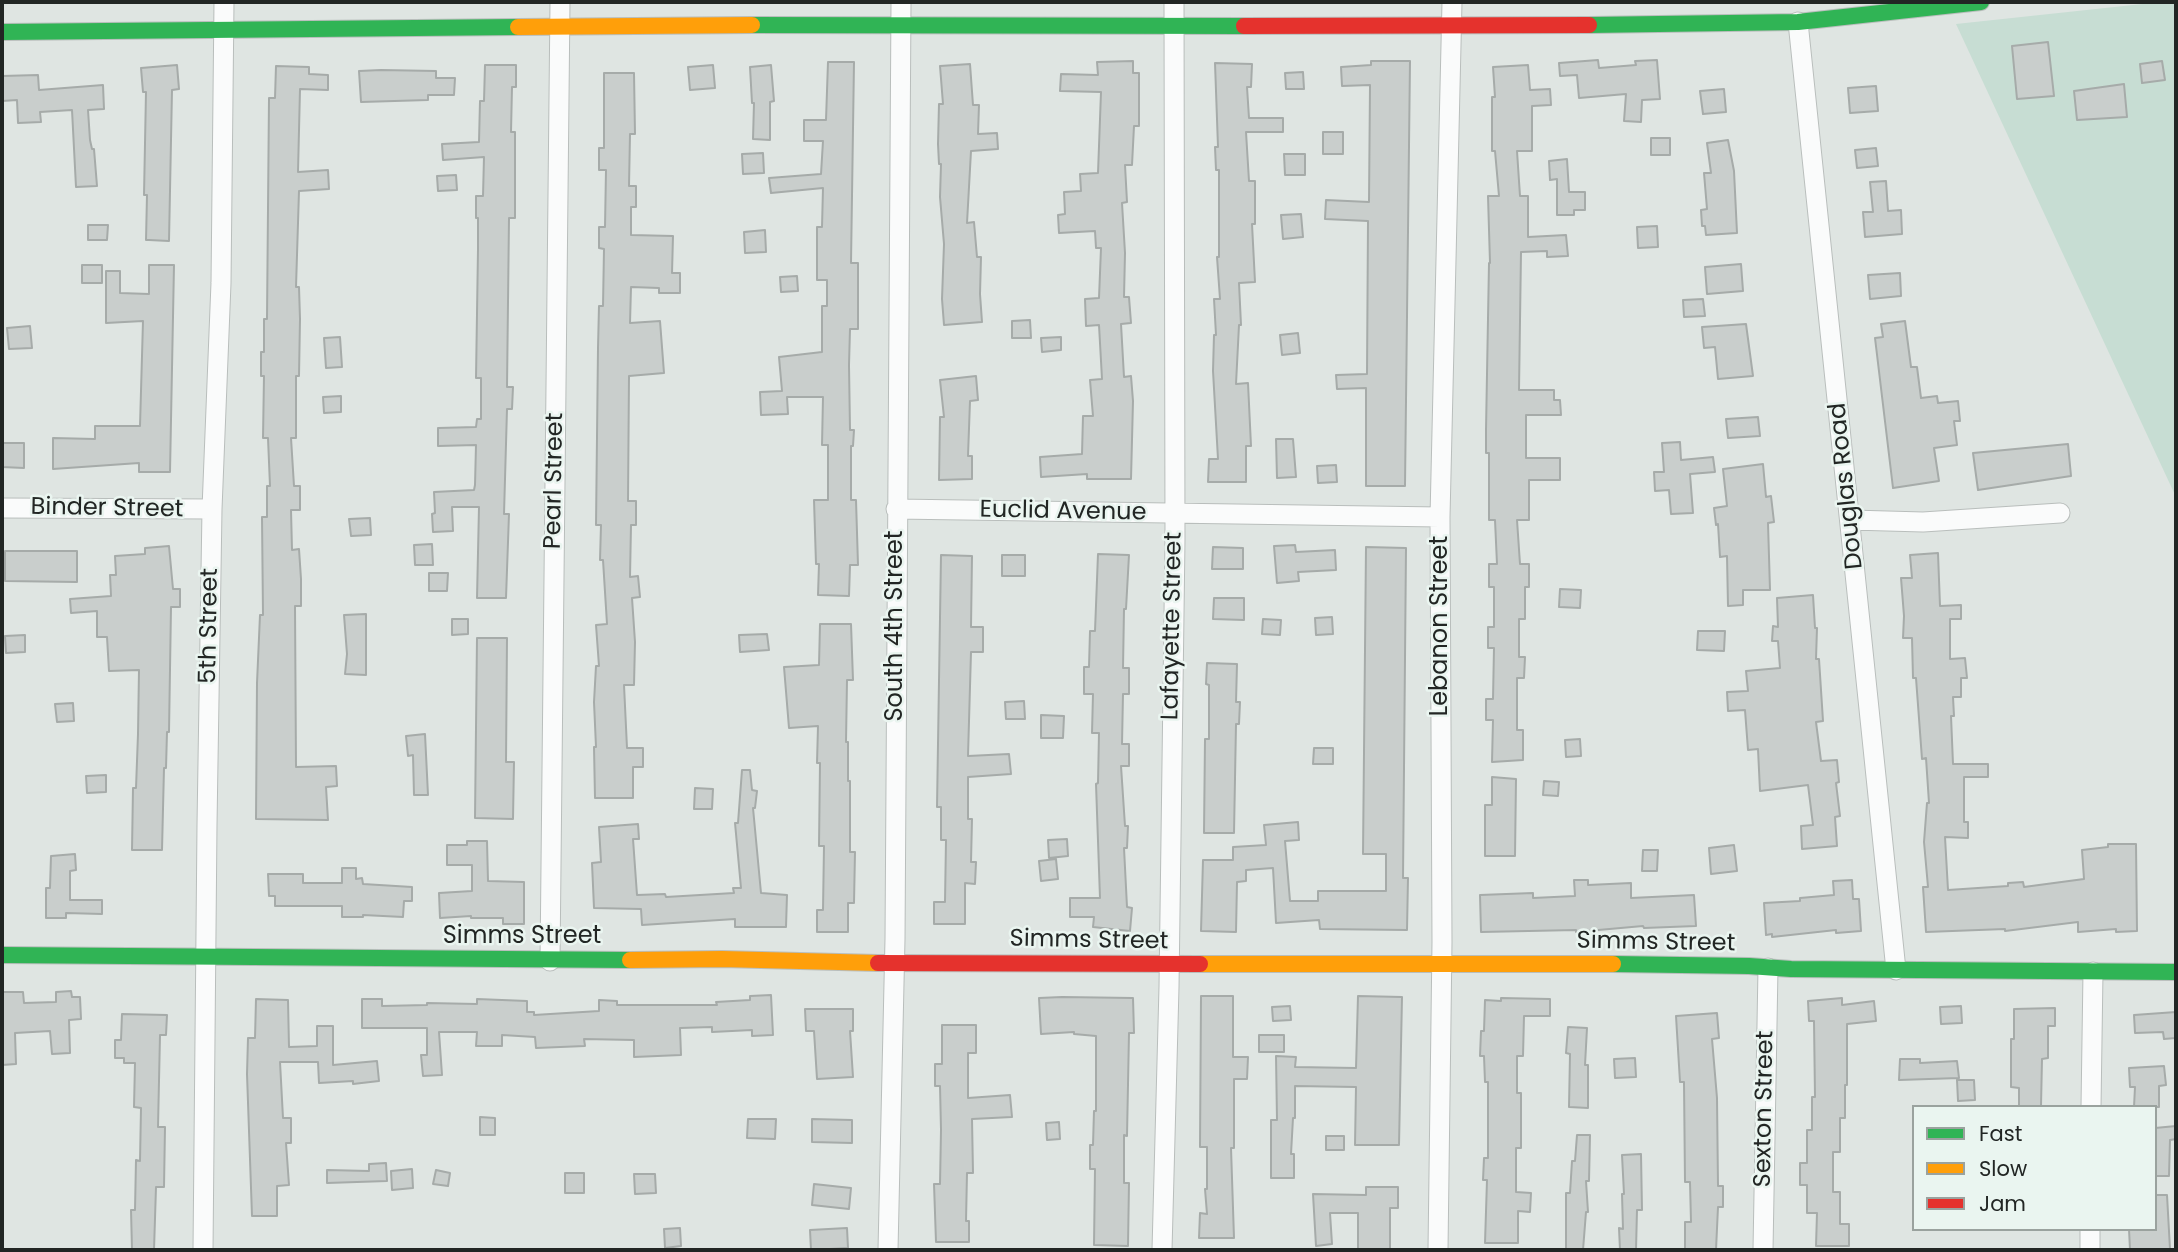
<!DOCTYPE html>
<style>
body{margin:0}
#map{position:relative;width:2178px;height:1252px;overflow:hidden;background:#dfe5e2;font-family:Poppins,sans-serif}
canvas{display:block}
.frame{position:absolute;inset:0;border:4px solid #222624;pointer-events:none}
.legend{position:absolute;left:1912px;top:1105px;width:245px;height:126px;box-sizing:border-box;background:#eaf5f0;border:2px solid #9aa29e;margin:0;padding:9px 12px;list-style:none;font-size:21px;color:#222624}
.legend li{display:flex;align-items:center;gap:14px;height:35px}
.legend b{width:35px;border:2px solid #9aa29e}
</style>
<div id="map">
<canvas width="2178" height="1252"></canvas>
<div class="frame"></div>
<ul class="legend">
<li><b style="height:9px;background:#30b455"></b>Fast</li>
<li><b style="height:9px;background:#ff9f0a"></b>Slow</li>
<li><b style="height:9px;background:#e5322d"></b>Jam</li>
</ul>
</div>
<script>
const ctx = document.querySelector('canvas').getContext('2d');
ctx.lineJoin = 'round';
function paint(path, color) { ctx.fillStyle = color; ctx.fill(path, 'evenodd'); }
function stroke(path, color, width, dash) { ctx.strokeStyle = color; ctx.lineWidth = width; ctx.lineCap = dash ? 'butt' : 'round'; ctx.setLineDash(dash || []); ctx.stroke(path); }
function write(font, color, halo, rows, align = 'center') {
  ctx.font = font + ' Poppins,sans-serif'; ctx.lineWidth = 5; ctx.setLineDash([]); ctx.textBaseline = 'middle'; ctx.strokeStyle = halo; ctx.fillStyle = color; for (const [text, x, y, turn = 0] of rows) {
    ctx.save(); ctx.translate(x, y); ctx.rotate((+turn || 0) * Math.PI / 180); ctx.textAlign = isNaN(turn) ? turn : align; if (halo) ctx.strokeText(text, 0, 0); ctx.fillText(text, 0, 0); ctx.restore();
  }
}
paint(new Path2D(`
 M2161,2H2176V497L1956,24Z`), '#c7ddd3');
const building = new Path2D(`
 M2048,42L2054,96L2017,99L2012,46Z
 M1598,60L1599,68L1636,65L1635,61L1657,60L1660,99L1642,100L1641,122L1624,121L1626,94L1579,98L1577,75L1560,76L1559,63Z
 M1133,61V73H1139V126H1134L1132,165H1125L1127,202L1122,203L1125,253L1124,297H1129L1131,323L1121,324L1124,377L1131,376L1133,401L1131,479H1087V474L1041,477L1040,457L1082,454L1083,416H1093L1090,380L1102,379L1099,325L1086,326L1085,299L1099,298L1101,248H1096L1095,231L1059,233L1058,215L1065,214L1064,192L1081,191L1080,174L1098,173L1101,92L1060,91L1061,74L1098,75L1097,62Z
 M1371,61H1410L1405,486H1366V388L1337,389L1336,375L1367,374L1368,221L1325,219L1326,200L1369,202L1370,85L1342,86L1341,67L1371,65Z
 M2162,61L2165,80L2142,83L2140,64Z
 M828,62H854L851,263H858V329H850L849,365L850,430H854L853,446H851V500H856L858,565H850L849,596L818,595L819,564H816L814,500H828V445H822L823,397H787L788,414L761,415L760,392L782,391L779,357L822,352V306H827V280H817V227H822L823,188L771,193L769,178L821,174L823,141H804V120H826Z
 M1215,63L1252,64L1251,87H1247L1249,118H1283V132H1246L1249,181H1255V224H1252L1255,282L1239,283L1241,325H1239L1236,384L1248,383L1251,446H1246V482H1208L1209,459H1218L1213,371L1214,335H1216L1214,299H1220L1217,257H1219V170H1216L1215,147H1218Z
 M970,64L973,105H979L978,134L997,133L998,149L971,151L967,223L974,222L977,257H981L980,294L982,322L944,325L942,299L944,244L940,197L941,164H939L938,144L939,104H943L940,66Z
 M177,65L179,89L172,90L169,241L149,240H146L147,195H144L146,92H143L141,68Z
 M485,65H516V87H512L511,132H515V218H509L507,387H513L512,409H507L504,514H509L506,598H477L479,507H452L453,531L433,532L432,514L435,513L434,492L474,490L475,485L476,445L438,446V428L476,427L477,419H481V378H476L478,249V218H476V196H483L484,157L443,160L442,144L479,142L480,101H484Z
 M713,65L715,88L690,90L688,67Z
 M771,65L774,101L770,102V140L753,139L754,103H752L750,67Z
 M1528,65L1530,90L1550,89L1551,105L1532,106V151H1517L1520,196H1528V237L1566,235L1568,256L1547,257V251L1521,252L1519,390H1554V400H1560L1561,415H1526V458H1560V480H1529V520H1517L1520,564H1529V587H1525V619H1519V657H1525L1524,678H1517V730H1523V760L1492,762L1493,720H1486V699H1493L1494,648H1488V627H1494V587H1489V564H1497L1495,520H1489V453H1486V430L1489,263H1490L1488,196H1499L1495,151H1492V97H1495L1493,67Z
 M276,66L309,67V74L328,75V90L300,89L298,172L328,170L329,189L299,191L296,287H299L300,319L299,376H296V438H291L294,486H300V510H291L292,550L299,549L301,579V606H295L296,767L336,766L337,786L326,787L328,820L256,819L257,683L260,615H263L262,517H267V486H270L268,438H263L264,376H261V352H264V319H267L269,98H275Z
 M381,70L436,71V78H455L454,95H428V100L361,102L359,71Z
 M1303,72L1304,89H1286L1285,73Z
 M604,73H634L635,134H630L629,186H636V207H631V235L673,236L672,273H680V293H659V288L631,287L630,323L660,321L664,373L629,376L628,501H636V525H631L630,577L638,576L640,597L632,598L635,642L634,685H624L627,748H643V767H633V798H595L594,747H596L594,702L596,666H599L596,625L607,624L603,560H600L601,525H596L598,348L599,306H603L604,249L599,248V227H605L606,170H599V148H604Z
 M38,75L39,90L103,85L104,109L88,110L90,140L92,149H94L97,186L76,187L72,110L40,112L41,122L18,123L17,100L2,101V76Z
 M2124,84L2127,117L2077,120L2074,91Z
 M1876,86L1878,111L1850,113L1848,88Z
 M1724,89L1726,112L1703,114L1700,91Z
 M1323,132H1343V154H1323Z
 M1651,138H1670V155H1651Z
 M1728,140L1734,171L1737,233L1706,235L1705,226H1702L1701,210L1707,209L1704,173H1711L1707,143Z
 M1876,148L1878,166L1857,168L1855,150Z
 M763,153L764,173L743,174L742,154Z
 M1284,154H1305V175H1285Z
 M1567,159L1569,192H1585V210H1574V215H1557V179L1550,180L1549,161Z
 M456,175L457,190L438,191L437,176Z
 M1886,181L1888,211L1901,210L1902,234L1865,237L1863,212H1873L1870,182Z
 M1301,214L1303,237L1283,239L1281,215Z
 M88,225H108L107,240H88Z
 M1657,226L1658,247L1638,248L1637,227Z
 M765,230L766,252L745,253L744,232Z
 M1741,264L1743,291L1707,294L1705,267Z
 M82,265H102V283H82Z
 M149,265H174L170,472H139V463L53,469V438L95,439V426H140L143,321L106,323V271H120V293L149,294Z
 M1900,273L1901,296L1870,299L1868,275Z
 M797,276L798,291L781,292L780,277Z
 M1703,299L1705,316L1684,317L1683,300Z
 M1030,320L1031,338H1012V321Z
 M1905,321L1911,367H1917L1921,398L1937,396L1938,403L1958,401L1960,421H1954L1957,445L1934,448L1939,481L1893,488L1875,338L1883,337L1881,324Z
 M1746,324L1753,376L1718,379L1715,347L1704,348L1702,327Z
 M30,326L32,348L9,349L7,328Z
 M1298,333L1300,353L1282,355L1280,335Z
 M340,337L342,367L326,368L324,338Z
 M1061,337V350L1042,352L1041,338Z
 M976,376L978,400L970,401L968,456H972V479L939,480L940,417H944L940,380Z
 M341,396V412L324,413L323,397Z
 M1758,417L1760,436L1728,438L1726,419Z
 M1276,439H1293L1296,477L1277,478Z
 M1680,442L1681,460L1713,457L1715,472L1690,474L1693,513L1671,514L1669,490L1655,491L1654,472H1664L1662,443Z
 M2,443H24V468L2,467Z
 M2068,444L2071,476L1978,490L1973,453Z
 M1763,464L1766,497L1771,496L1774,522L1768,523L1770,590H1743V605L1728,606L1727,556L1720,557L1718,524L1716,525L1714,508L1727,506L1723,469Z
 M1336,465L1337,482L1318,483L1317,466Z
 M370,518L371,535L351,536L349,519Z
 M432,544L433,565H415L414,545Z
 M1295,545L1296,552L1335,550L1336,570L1298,572L1299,581L1277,583L1274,546Z
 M169,546L173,589H180V607H171L169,732H167L166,768H164L162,850H132L133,788H136L138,734L139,670L109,671L107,637H97V611L71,613L70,599L111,596L110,575H116L115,556L145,554V548Z
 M1213,547L1243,548V569H1212Z
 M1366,547L1406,548L1403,878H1408L1407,930L1320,929L1319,920L1276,923L1273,868L1246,870V881L1237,882L1236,932L1201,931L1203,860H1233V847L1266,845L1264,825L1298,822L1299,840L1285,841L1290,901H1318V891H1386V854H1363Z
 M5,551H77V582L5,581Z
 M1938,553L1940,606L1961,605V619H1950V659L1965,658L1967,678H1961V697H1953L1954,716H1951L1953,764H1988V777H1964V822H1968V838L1945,837L1948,890L2008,886V883L2023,882L2024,887L2084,879L2082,850L2108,847V844H2136L2137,931L2116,932V929L2078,932V922L2005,931V929L1926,932L1923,887H1928L1924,842L1927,803H1929L1926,758L1922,759L1916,678H1913L1912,638H1903L1904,616L1901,578H1912L1910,555Z
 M1098,554L1129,555L1126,609H1124L1123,668H1129V694H1123L1122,744H1129V766H1121L1125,826H1128L1127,848H1124L1127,907L1132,908L1130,931L1093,927L1094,917H1070V898H1100L1096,784L1098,783L1099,733H1092L1093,694H1084V667H1089L1090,631H1095Z
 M941,555L972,556L971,627H983V652H971L968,756L1009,754L1011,774L968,777V819H972L971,862H976L975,884L965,883V924H934V902H945L946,840H941V807H937Z
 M1002,555H1025V576H1002Z
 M429,573H448L447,591H429Z
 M1560,589L1581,590L1580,608L1559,607Z
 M1813,595L1815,628H1817L1816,659H1819L1823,721L1816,722L1821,761L1837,760L1839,782L1836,783L1840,816L1835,817L1837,846L1802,849L1801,826L1813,825L1808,785L1760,791L1758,749L1748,750L1745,710L1728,711L1727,692L1748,691L1746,671L1780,668L1778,641H1772L1773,626L1778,627L1777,598Z
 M1214,598H1244V620L1213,619Z
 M366,614V675L345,674L347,654L344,615Z
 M1332,617L1333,634L1316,635L1315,618Z
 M452,619H468V634L452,635Z
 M1263,619L1281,620L1280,635L1262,634Z
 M820,624H851L853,680H847L846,742H848V781H850V852H855L854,903H848V932H817V910H823L824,846H819L820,763H817L818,726L789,728L784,667L819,665Z
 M1698,631H1725L1724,651L1697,650Z
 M767,634L769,650L740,652L739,635Z
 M25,635V652L6,653L5,636Z
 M477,638H507L506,762H514L513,819L475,818Z
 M1207,663L1237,664L1236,702H1240L1239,724H1236L1234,833H1204L1205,739H1209V685L1206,684Z
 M1024,701L1025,719H1006L1005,702Z
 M73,703L74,721L57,722L55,704Z
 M1041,715L1064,716L1063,738H1041Z
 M425,734L428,795H414L413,755L408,756L406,736Z
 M1580,739L1581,756L1566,757L1565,740Z
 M1314,748H1333V764H1313Z
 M742,770H750L752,790L757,791L755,808H753L761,893L787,895L786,927H735V919L642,925L641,909L594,908L592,863L601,862L599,827L638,824L639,839H633L637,895L665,894L666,897L734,893L733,888H741L735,823H738Z
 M106,775V792L87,793L86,776Z
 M1492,777L1516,779L1515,856H1485V805H1492Z
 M1544,781L1559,782L1558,796L1543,795Z
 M695,788L713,789L712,809H694Z
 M1067,839L1068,856L1049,858L1048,840Z
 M467,841H487L488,881L524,882V924H503V918H471V916L440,918L439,893L472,891V865H447V845H467Z
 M1734,845L1737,871L1711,874L1709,848Z
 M1643,850H1658L1657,871H1642Z
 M75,854L76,870L70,871V900H102V914L66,913V918H46V888H50L51,856Z
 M1056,859L1058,879L1041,881L1039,861Z
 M342,868H356V879L362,878L363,884L412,887V901H404L403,917L363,915V917H342V906H275V896H269L268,874H303V883H342Z
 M1574,880H1588V885L1631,883V898L1694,895L1696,926L1644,928L1643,926L1576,932V930L1481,932L1480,895L1533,893V898L1575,896Z
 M1852,880L1853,899H1859L1861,931L1836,933V930L1772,937V934L1766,935L1764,903L1800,901V898L1834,895L1833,881Z
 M71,991L72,997H80L81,1019L69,1020L70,1053L52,1054L50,1031L15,1033L16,1064L2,1065V992H23L24,1003L56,1002V992Z
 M771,995L773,1035L752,1036V1030L712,1032V1027L680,1028L681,1055L634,1057V1040L584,1039L585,1046L536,1048L535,1037L502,1035V1046H476L477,1032H439L442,1075L423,1076L421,1055H427V1028H362V999H382V1006L427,1005V1003L477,1004V999L527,1001V1012H534V1015L599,1011V1000L617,1001V1005H717L716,1002L750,1000V996Z
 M1201,996H1233V1057H1248L1247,1079H1234V1148H1231L1234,1238H1199L1200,1213L1207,1214L1205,1189H1207V1147H1200Z
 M1358,996L1402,997L1399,1145H1355L1356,1087L1295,1086V1118H1293L1291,1154H1294V1178H1271V1120H1277L1276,1056L1296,1057L1295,1067L1356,1068Z
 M1062,997L1133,998L1134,1033H1129L1127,1136L1124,1135V1183H1129L1128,1246L1094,1245L1095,1169H1090V1145H1093L1094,1111H1096V1036L1074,1034V1032L1041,1034L1039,998Z
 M1501,998L1550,999V1016H1524L1523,1056H1517V1093H1521V1148H1516V1192L1531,1193L1530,1212L1518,1211V1243H1485L1487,1180H1483L1484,1158H1488V1082H1485L1484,1056H1480L1481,1031H1484L1485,1000L1501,1001Z
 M1842,998V1005L1874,1001L1876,1021L1847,1024V1085H1845V1118H1840V1152H1833V1192H1840V1224H1849V1246H1816L1817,1213H1807V1185H1800V1163H1807V1130H1812V1097H1815L1814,1021H1809L1808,1001Z
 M256,999L288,1000L289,1047L317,1046V1026H333V1065L377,1061L379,1081L353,1084V1081L319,1083L318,1062H280L283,1118H291V1143H286L289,1185L277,1186V1216H252L247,1074L248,1038H255Z
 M1290,1006L1291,1020L1273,1021L1272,1007Z
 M1961,1006L1962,1023L1941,1024L1940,1007Z
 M2055,1008V1026H2048V1058L2042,1059L2041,1106H2019V1088L2011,1087V1039H2014V1009Z
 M805,1009H853V1031H850L853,1077L817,1079L814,1031H806Z
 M2176,1012V1038L2164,1039L2163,1032L2135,1033L2134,1015Z
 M1717,1013L1719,1038L1712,1039L1717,1098L1718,1186H1723V1207H1718L1716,1250H1685V1222H1691L1690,1182H1685L1684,1082H1680L1676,1016Z
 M122,1014L167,1015L166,1035H160L158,1127H165L164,1187H156L154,1250H132L131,1210H135L136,1160L140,1161L141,1108L134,1107L135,1063H124V1058H115V1040H121Z
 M942,1025H976V1053H968V1098L1010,1095L1012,1117L972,1119L973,1173H967L966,1221H969V1242H936L934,1184H940L941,1130L940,1086H935V1064H942Z
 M1568,1027L1587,1028L1585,1065H1588V1108L1569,1107L1570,1054L1566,1053Z
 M1259,1035H1284V1052H1259Z
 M1635,1058L1636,1077L1615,1078L1614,1059Z
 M1900,1059H1920V1063L1957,1061L1959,1078L1899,1080Z
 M2164,1066L2166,1085L2159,1086V1107H2134L2135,1087H2130L2129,1068Z
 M1957,1080H1974L1975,1100L1958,1101Z
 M480,1117L495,1118V1135H480Z
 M748,1119H776L775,1139L747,1138Z
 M812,1119L852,1120V1143L812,1142Z
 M1059,1122L1060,1139L1047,1140L1046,1123Z
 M2176,1126V1139L2170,1140L2169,1176H2155V1128Z
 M1577,1135H1590L1589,1181H1586L1588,1212H1586L1583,1250H1566V1193H1570L1572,1161H1575Z
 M1326,1136H1344V1150H1326Z
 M1641,1154L1642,1210H1637L1636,1250H1620L1619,1228L1623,1229L1622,1194H1624L1622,1155Z
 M386,1163L387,1181L327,1183V1170L369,1171V1164Z
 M412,1169L413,1188L392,1190L391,1171Z
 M436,1170L450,1173L448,1186L433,1184Z
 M565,1173H584V1193H565Z
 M634,1174H655L656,1193L635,1194Z
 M814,1184L851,1188L849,1209L812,1205Z
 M1366,1187H1398V1208H1390V1250H1358V1213H1330L1332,1244L1316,1246L1313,1194L1366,1195Z
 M2155,1195H2167L2170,1249L2130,1250L2129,1229H2155Z
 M680,1228L681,1246L665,1248L664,1229Z
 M847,1228L848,1248L811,1250L810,1230Z`);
paint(building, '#c9cecc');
stroke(building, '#a6aba9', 2);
const street = new Path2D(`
 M1798,22L1896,970
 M2,508L212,509
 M896,509L1440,517
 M1851,520L1923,522L2060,513
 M550,961L560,2
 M2091,1107L2093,972
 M203,1250L207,825L212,509L221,283L224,2
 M888,1250L895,939L901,2
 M1162,1250L1169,987L1175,539L1174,2
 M1438,1250L1442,942L1440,517L1452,2
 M1763,1250L1768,968
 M2090,1250V1229`);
const fast = new Path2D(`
 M752,25L1244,26
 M1589,25L1798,22L1981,2
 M2,32L518,27
 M2,955L630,960
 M1613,964L1749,966L1791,969L2176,972`);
const slow = new Path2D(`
 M518,27L752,25
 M630,960L722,959L878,963
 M1200,964H1613`);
const jam = new Path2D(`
 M1244,26L1589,25
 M878,963L1200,964`);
stroke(street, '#b9bebc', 21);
stroke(fast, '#b9bebc', 18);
stroke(slow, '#b9bebc', 18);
stroke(jam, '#b9bebc', 18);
stroke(street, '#fafbfb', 19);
stroke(fast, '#30b455', 16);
stroke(slow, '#ff9f0a', 16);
stroke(jam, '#e5322d', 16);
write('24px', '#222624', '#eaf5f0', [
 ["Pearl Street",555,481,-89],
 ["Douglas Road",1847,486,-96],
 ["Binder Street",107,509,1],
 ["Euclid Avenue",1063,512,1],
 ["5th Street",210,626,-89],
 ["South 4th Street",896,626,-90],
 ["Lafayette Street",1173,626,-89],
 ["Lebanon Street",1441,626,-90],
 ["Simms Street",522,937],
 ["Simms Street",1089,941,1],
 ["Simms Street",1656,943,1],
 ["Sexton Street",1765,1109,-89]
]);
</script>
